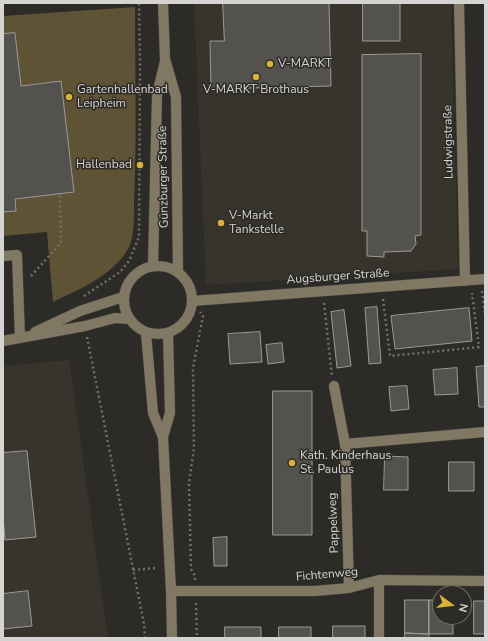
<!DOCTYPE html>
<meta charset="utf-8">
<style>
body{margin:0}
#map{position:relative;width:488px;height:641px;overflow:hidden;background:#2c2b27;font-family:"Nunito Sans",sans-serif}
canvas{display:block}
.frame{position:absolute;inset:0;border:4px solid #d5d4d2;pointer-events:none}
.north{position:absolute;left:432px;top:585px;width:40px;height:40px;box-sizing:border-box;background:#2c2b27;border:1px solid #706f6b;border-radius:50%;rotate:105deg;font-size:11px;font-weight:700;line-height:16px;text-align:center;color:#d5d4d2}
.north::after{content:'';display:block;margin:auto;width:14px;height:18px;background:#ddb133;clip-path:polygon(50% 0,100% 100%,50% 72%,0 100%)}
</style>
<div id="map">
<canvas width="488" height="641"></canvas>
<div class="frame"></div>
<div class="north">N</div>
</div>
<script>
const ctx = document.querySelector('canvas').getContext('2d');
ctx.lineJoin = 'round';
function paint(path, color) { ctx.fillStyle = color; ctx.fill(path, 'evenodd'); }
function stroke(path, color, width, dash) { ctx.strokeStyle = color; ctx.lineWidth = width; ctx.lineCap = dash ? 'butt' : 'round'; ctx.setLineDash(dash || []); ctx.stroke(path); }
function write(font, color, halo, rows, align = 'center') {
  ctx.font = font + ' "Nunito Sans",sans-serif'; ctx.lineWidth = 3; ctx.setLineDash([]); ctx.textBaseline = 'middle'; ctx.strokeStyle = halo; ctx.fillStyle = color; for (const [text, x, y, turn = 0] of rows) {
    ctx.save(); ctx.translate(x, y); ctx.rotate((+turn || 0) * Math.PI / 180); ctx.textAlign = isNaN(turn) ? turn : align; if (halo) ctx.strokeText(text, 0, 0); ctx.fillText(text, 0, 0); ctx.restore();
  }
}
paint(new Path2D(`
 M194,3H451L458,269L206,285Z
 M69,360L108,638H3V366Z`), '#37342b');
paint(new Path2D(`
 M135,7C135,72 137,137 134,201C134,214 135,237 128,249C112,276 80,289 53,302L47,232L3,236V16Z`), '#5f5335');
const building = new Path2D(`
 M223,3H329L331,86L211,89L210,41H224Z
 M363,3H400V41H363Z
 M15,33L21,86L61,81L74,192L15,199L16,211L3,212V34Z
 M421,54V235L415,236L416,244L411,251L384,252V257L367,256V231H362V55Z
 M377,307L381,363L369,364L365,308Z
 M469,308L472,341L395,349L391,316Z
 M344,310L351,366L337,368L331,312Z
 M260,332L262,362L230,364L228,334Z
 M282,343L284,362L268,364L266,345Z
 M485,366V407H479L476,367Z
 M457,368L458,394L435,395L433,370Z
 M407,386L409,409L391,411L389,387Z
 M273,391H312V535H273Z
 M27,451L36,537L5,540L3,518V453Z
 M385,456L408,457V490H384Z
 M449,462H474V491H449Z
 M227,537V566H214L213,538Z
 M28,591L32,626L3,629V594Z
 M405,600H429V634L405,633Z
 M429,600H440V617H453V634H429Z
 M474,601H485V634H474Z
 M333,626H365V638H333Z
 M225,627H261V638H225Z
 M279,627H311V638H279Z
 M405,633L429,634V638H405Z`);
paint(building, '#54524f');
stroke(building, '#9c9a96', 1);
const minor = new Path2D(`
 M163,3L165,59L176,97L178,272
 M459,3L465,281
 M3,256L17,255L20,338
 M124 300a34 34 0 1 1 68 0a34 34 0 1 1-68 0Z
 M153,266L157,95L165,61
 M192,301L485,279
 M35,332L80,311L123,297
 M146,333L153,413L163,437L171,591L172,638
 M3,341L85,326L115,318L129,319
 M334,386L345,444L349,588
 M163,437L170,413L168,333
 M345,444L485,432
 M379,580V638
 M171,591H315L349,588L379,580L485,581`);
stroke(minor, '#474642', 11);
stroke(new Path2D(`
 M31,276L61,243L60,194
 M482,291L485,315
 M84,296L120,272L129,261L139,237L140,60L139,3
 M383,299L390,356L479,347L472,293
 M324,303L332,376
 M87,337L144,624L145,638
 M133,570L157,568
 M195,580V576L191,569L189,482L194,449L193,368L203,316L200,312
 M196,603L197,638`), '#71706d', 2.5, [2, 3]);
stroke(minor, '#807862', 10);
for (const [x, y, r, color] of [
 [270,64,4,"#ddb133"],
 [256,77,4,"#ddb133"],
 [69,97,4,"#ddb133"],
 [140,165,4,"#ddb133"],
 [221,223,4,"#ddb133"],
 [292,463,4,"#ddb133"]
]) { const dot = new Path2D(); dot.arc(x, y, r, 0, 2 * Math.PI); ctx.fillStyle = color; ctx.fill(dot); stroke(dot, '#2c2b27', 1.5); }
write('12px', '#d5d4d2', '#2c2b27', [
 ["V-MARKT",278,64],
 ["Gartenhallenbad",77,90],
 ["Leipheim",77,104],
 ["V-MARKT Brothaus",256,90,"center"],
 ["Hallenbad",132,165,"right"],
 ["V-Markt",229,216],
 ["Tankstelle",229,230],
 ["Kath. Kinderhaus",300,456],
 ["St. Paulus",300,470]
], 'left');
write('12px', '#d5d4d2', '#2c2b27', [
 ["Ludwigstraße",449,142,-91],
 ["Günzburger Straße",164,177,-91],
 ["Augsburger Straße",338,277,-4],
 ["Pappelweg",334,523,-92],
 ["Fichtenweg",327,575,-5]
]);
</script>
